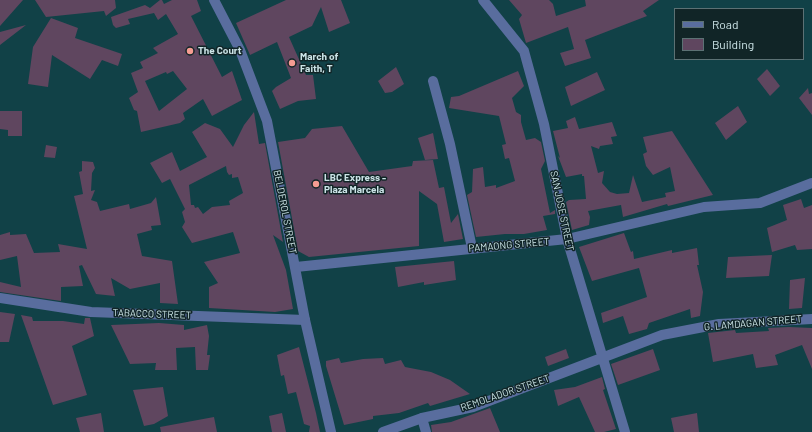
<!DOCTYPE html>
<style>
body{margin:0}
#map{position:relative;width:812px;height:432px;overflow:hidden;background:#114147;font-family:Barlow,sans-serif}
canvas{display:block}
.legend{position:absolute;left:674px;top:8px;width:130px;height:52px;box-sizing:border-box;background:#112527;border:1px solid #5c7174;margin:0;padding:5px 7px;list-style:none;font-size:12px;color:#cce4e7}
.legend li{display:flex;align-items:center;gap:8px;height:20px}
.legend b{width:20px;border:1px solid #5c7174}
</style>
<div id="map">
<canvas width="812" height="432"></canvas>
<ul class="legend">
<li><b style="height:5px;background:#596d9e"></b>Road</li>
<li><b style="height:11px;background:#5f465f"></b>Building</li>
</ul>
</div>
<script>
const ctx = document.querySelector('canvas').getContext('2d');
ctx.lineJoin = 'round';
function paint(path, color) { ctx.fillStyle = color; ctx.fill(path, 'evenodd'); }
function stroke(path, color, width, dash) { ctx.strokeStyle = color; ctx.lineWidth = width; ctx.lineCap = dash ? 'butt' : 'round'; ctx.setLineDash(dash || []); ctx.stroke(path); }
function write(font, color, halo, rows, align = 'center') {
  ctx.font = font + ' Barlow,sans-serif'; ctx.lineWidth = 3; ctx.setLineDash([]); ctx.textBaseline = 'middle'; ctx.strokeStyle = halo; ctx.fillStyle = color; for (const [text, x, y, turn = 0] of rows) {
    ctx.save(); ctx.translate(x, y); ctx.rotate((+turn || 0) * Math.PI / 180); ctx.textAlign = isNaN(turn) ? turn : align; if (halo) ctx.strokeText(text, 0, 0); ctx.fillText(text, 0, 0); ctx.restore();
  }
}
paint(new Path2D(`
 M0,0H23L0,26Z
 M35,0H115L116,8L106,16L104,11L46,17Z
 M160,0H162L164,4L172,0H197L201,11L191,16L222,77L232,71L242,100L212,116L203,99L183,113L185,119L180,123L141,132L137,111L134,110L129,98L138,92L131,73L143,68L140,62L158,53L153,48L178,34L166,14L158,20L154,13L128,19L130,24L116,28L113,25L111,17L145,5L150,8ZM173,71L187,89L159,111L145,81L166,72L167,74Z
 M286,0H341L350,23L329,32L321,7L312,26L289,37L306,75H313L316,99L298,101L280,109L272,91L276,87L291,78L277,42L250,55L236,23Z
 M509,0H549L553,4L556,16L586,6L585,0H659L643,11L647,16L585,40L591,58L565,66L560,53L574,49L568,27L526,43L519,19L522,15Z
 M51,18L78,28L75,38L122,54L118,66L102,60L90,79L52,55L48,87L28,84L33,47Z
 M26,25L0,45V32Z
 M396,67L404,84L392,92L385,93L378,81Z
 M767,69L780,86L770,96L757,79Z
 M518,71L524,86L512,98L516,112L521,115V122L526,140L535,138L541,142L545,161L541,169L550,213L555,210V214L543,216L547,230L524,234H505L476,237L467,195L472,192L473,169L483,167L485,187L496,185V188L515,181L509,158L505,159L502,145L506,144L499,116L449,108L451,97L459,96Z
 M597,72L605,90L571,106L565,87Z
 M808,88L809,94L812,93V115L799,98Z
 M738,106L747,122L726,140L715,123Z
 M0,111H22V136H8V130L0,129Z
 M254,112L259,144L265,143L283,242L273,235L286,270L293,309L275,312L209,308V287L218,283L204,262L240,253L233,232L192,243L182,227L185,222L182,212L185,209L170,179L162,183L150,163L172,152L180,171L207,157L192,132L205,123L220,129L233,147L244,125ZM226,166L227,172L229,175L232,174V178L238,177L243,193L229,201L230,205L212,207L203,214L198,207L195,208L194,205H191L189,185Z
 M575,117L579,129L612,122L617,136L611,137L613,144L600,146L599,149L591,146L598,173L604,171L602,183L610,192L617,194L629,193L633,175L642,202L666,197L665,193L675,191L670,167L653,175L646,166L643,154L647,152L643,137L672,131L713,195L668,206L667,204L623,217L621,205L588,211L590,217L589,225L572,230L566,202L569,200L586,199L584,176H582V174L566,177L558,156L560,158L553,131L568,128L566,121Z
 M342,126L369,172L412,166L413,161L433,160L439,188L444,187L451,223L458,214L463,239L444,242L437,204L419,191V246L309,257L298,251L278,142L305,138L312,129Z
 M433,133L438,159L425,160L418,138Z
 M46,145L57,147L55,158L44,157Z
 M82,161L93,162L95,168L92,173L91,191L95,190L91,200L97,202L100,211L129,204L130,209L151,203L156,197L161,225L151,226L152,230L137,234L142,256L172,261L178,304L160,303V283L130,289L111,278L115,296L96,294L82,265L79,266L83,286L61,287V301L0,292V282L21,287L17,256L0,260V235L10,232V235L26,234L34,253L60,252L58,244L87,249L74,196L83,194L79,172L82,171Z
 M801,199L804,208L812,205V249L797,250L795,245L772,252L767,228L787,220L783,205Z
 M624,233L631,252L633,251L634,259L672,250V253L697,248L699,265H697L703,292L700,316L691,318L690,309L649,323L647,329L629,334L623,316L603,323L601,313L647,297L639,268L592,281L579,247Z
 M772,255L769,276L726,278L728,257Z
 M454,261L456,280L424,285V282L398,287L395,267Z
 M805,278L802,308L789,309L790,280Z
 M0,312L15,314L9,342H0Z
 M21,315L32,317L33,321H63L84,324L85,318H90L94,336L72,346L87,395L53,405Z
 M159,323L184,325V330L207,325L209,336L207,355H210L208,370H196L195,347L176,348L177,370H155L156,363L130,364L111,325Z
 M789,327L812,328V369L802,345L775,355L778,365L756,368L753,354L713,362L708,333L735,330L736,333L769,331L768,328Z
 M299,347L316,413L320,432H309L310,426L304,424L296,392L288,394L284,375L281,376L277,355Z
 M566,349L569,358L548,366L545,357Z
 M653,349L660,370L618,385L611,364Z
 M339,358L341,363L363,359L383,358L385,364L401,360L405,367L431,372L450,380L470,394L430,406L428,403L399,413L373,416V419L344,425L326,366V361Z
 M602,377L605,389L603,390L616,429L604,432H595L579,397L558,406L554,390L575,387Z
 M163,387L168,416L154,424L144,426L133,390Z
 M490,408L500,432H432L431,425L451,422Z
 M101,413L104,432H80L76,418Z
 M282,413L286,432H272L269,416Z
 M697,413L699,432H674L671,418Z
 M214,417L217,432H161L160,427Z`), '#5f465f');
stroke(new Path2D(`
 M433,81L450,144L472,248
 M296,267L567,239L704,207L760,203L812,183
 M0,298L91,312L305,320
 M422,418L426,432`), '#596d9e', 10);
stroke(new Path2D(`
 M214,0L240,50L267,121L305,320L331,432
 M483,0L524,51L544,124L567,239L625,432
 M383,432L422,418L473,407L662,335L719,324L812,319`), '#596d9e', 10);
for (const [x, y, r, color] of [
 [190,51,4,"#f59c92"],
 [292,63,4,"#f59c92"],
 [316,184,4,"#f59c92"]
]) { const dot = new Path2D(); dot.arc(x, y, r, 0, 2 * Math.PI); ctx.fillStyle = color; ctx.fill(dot); stroke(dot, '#112527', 1.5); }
write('bold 10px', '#cce4e7', '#112527', [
 ["The Court",198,51],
 ["March of",300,57],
 ["Faith, T",300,69],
 ["LBC Express -",324,178],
 ["Plaza Marcela",324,190]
], 'left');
write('10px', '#cce4e7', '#112527', [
 ["SAN JOSE STREET",562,211,78],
 ["BELDEROL STREET",285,212,79],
 ["PAMAONG STREET",509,245,-5],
 ["TABACCO STREET",152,314,2],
 ["G. LAMDAGAN STREET",753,323,-5],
 ["REMOLADOR STREET",505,393,-19]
]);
</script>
